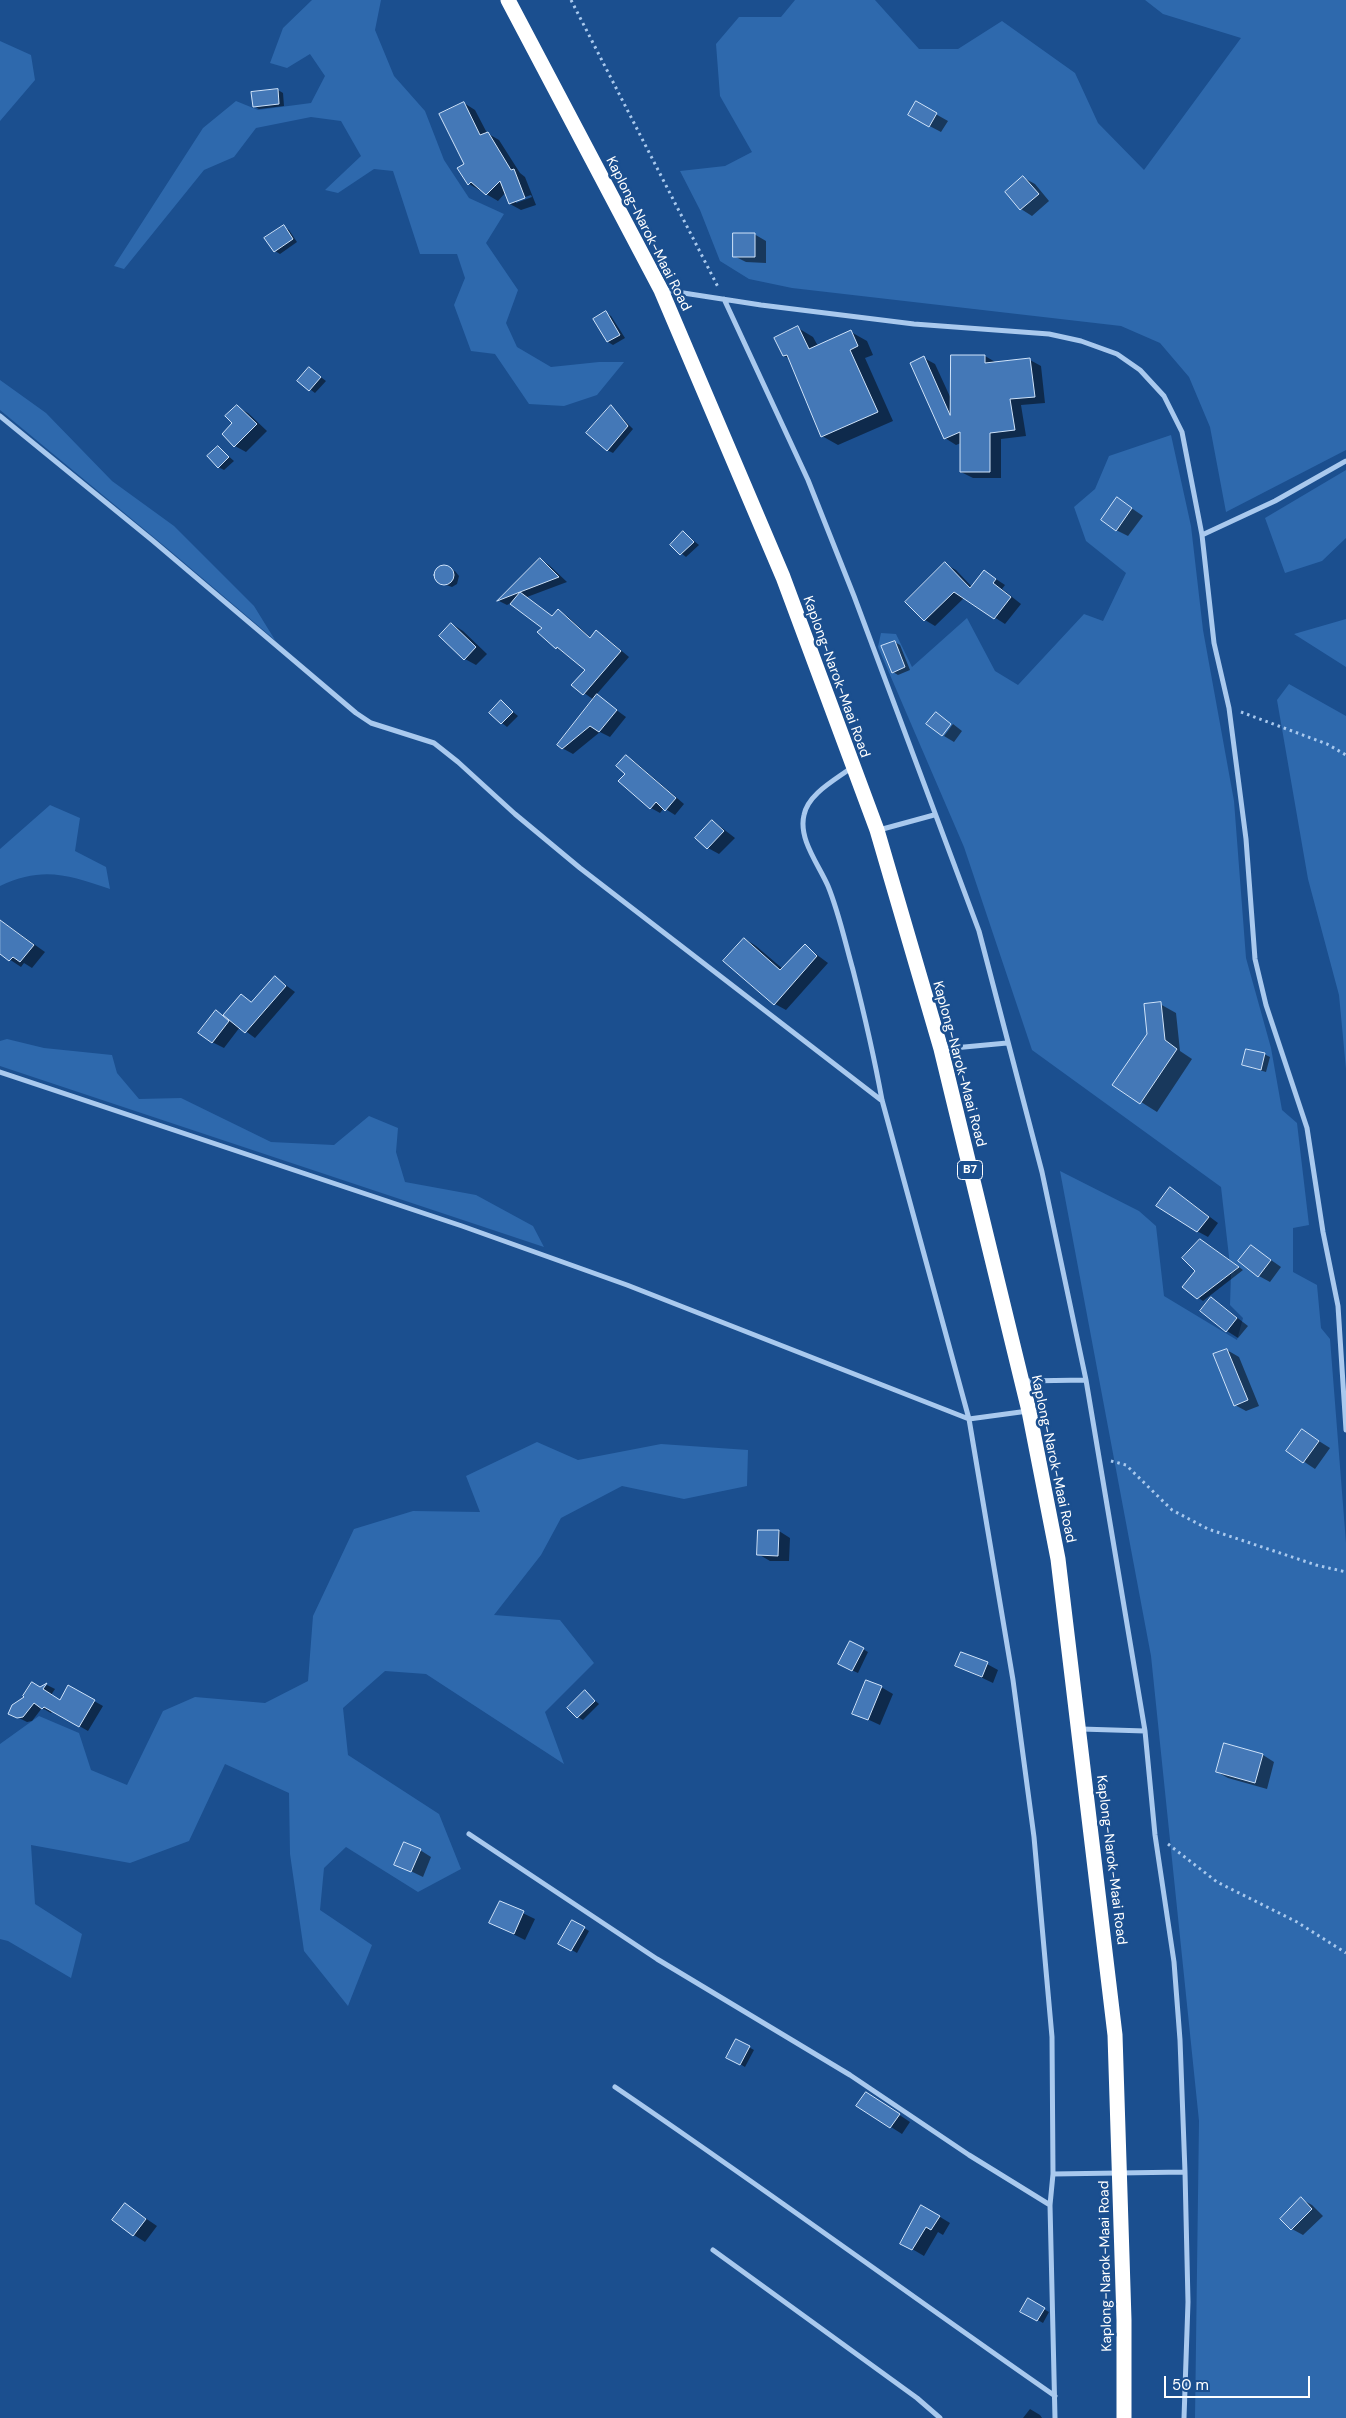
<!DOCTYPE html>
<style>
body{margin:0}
#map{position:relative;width:1346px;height:2418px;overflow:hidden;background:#1b4f8f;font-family:"DM Sans",sans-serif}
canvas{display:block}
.scale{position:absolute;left:1164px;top:2376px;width:146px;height:22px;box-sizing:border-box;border:2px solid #fff;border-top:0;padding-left:6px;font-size:15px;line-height:18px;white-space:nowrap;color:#fff;-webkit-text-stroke:4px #1b4f8f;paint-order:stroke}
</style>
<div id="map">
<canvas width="1346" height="2418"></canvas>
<div class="scale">50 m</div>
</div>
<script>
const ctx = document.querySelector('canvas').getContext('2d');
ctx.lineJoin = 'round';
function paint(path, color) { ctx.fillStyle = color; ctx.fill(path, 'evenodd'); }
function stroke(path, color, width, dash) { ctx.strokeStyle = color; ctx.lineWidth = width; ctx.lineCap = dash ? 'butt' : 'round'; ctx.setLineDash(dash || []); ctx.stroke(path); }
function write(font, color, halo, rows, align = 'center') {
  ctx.font = font + ' "DM Sans",sans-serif'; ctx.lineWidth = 5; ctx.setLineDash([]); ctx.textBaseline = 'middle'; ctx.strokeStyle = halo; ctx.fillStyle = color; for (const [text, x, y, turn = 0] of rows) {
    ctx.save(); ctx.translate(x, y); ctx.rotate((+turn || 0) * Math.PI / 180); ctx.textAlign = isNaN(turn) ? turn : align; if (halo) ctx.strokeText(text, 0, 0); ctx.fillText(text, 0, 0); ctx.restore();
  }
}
paint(new Path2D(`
 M312,0H381L375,30L394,76L425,111L444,160L469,198L504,214L486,243L518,290L506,323L517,347L551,367L599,362H624L597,395L564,406L529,404L495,354L471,351L454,305L465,278L457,254H420L393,171L374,169L338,193L325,190L361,156L341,121L311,117L256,128L234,157L204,170L124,269L114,266L203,128L236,101L258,110L311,103L325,76L310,54L287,68L270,63L283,28Z
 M795,0H875L919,49H958L1002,21L1075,73L1098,123L1144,170L1241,38L1163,14L1145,0H1346V450L1226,512L1210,427L1189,377L1160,343L1121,326L792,288L749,279L720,261L700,210L680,171L725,166L752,152L720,96L716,44L739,17H781Z
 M0,41L31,55L35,80L0,121Z
 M0,380L46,413L112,481L174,526L254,606L275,640L168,549L0,410Z
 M1171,435L1191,526L1203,630L1234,801L1246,958L1271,1048L1282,1110L1297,1123L1309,1225L1293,1228V1272L1317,1285L1321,1328L1330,1339L1346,1543V2418H1195L1199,2121L1151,1656L1060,1171L1139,1211L1156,1226L1164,1296L1237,1340L1243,1318L1230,1305L1231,1274L1221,1187L1032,1050L964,847L878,647L881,633L896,634L912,667L967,618L995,671L1018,685L1084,614L1103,621L1126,573L1086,541L1074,507L1095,489L1109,456Z
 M1346,470V538L1322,561L1285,573L1265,518Z
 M1346,619V667L1294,634Z
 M1289,684L1346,716V1069L1339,995L1308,879L1277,700Z
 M50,805L80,818L75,851L106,867L110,889C68,875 43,866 0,886V849Z
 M7,1039L44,1048L112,1055L117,1073L139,1099L181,1098L271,1142L334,1145L369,1116L398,1128L396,1152L405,1182L476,1195L533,1226L544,1247L0,1066V1041Z
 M537,1442L578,1460L661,1444L748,1450L747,1486L684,1499L622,1486L561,1518L541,1555L494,1615L560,1620L594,1663L545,1712L564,1764L426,1674L385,1671L343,1708L348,1755L439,1814L461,1869L418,1892L346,1847L324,1868L320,1910L372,1945L348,2006L304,1951L290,1854L289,1793L225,1764L189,1841L130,1863L31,1845L35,1904L82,1934L71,1978L8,1941L0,1939V1744L39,1716L79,1733L91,1770L127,1785L163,1711L195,1697L265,1703L308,1681L313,1616L354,1529L413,1511L480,1512L466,1476Z`), '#2e69ad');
paint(new Path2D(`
 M278,90L283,93L284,106L259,109L254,106Z
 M464,103L475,110L487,133L499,140L520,173L525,177L536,205L521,210L510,204L506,192L498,201L469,184L465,165ZM531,195L532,197L516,203V200Z
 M916,103L948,121L941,132L920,121Z
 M1024,178L1035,184L1049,201L1032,216L1021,209Z
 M284,227L289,230L297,242L280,254L275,251Z
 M754,234L766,241V263L746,262L734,256Z
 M606,313L611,316L625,338L613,345L608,342L595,320Z
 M798,328L813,337L818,346L851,332L867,341L873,355L865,358L893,421L838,445L822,436L790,359L784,356Z
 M985,356L997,363L1030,360L1041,366L1045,403L1021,405L1026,436L1001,439V478H973L961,472V443L956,445L945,438L912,363L924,358L935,364L952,401Z
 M314,372L326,381L315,393L299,381Z
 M237,407L248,413L267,431L246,452L235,446L234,423Z
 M611,407L633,429L613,453L607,450Z
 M218,447L234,461L224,470L218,467Z
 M1118,499L1143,516L1128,536L1116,530Z
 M683,532L699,545L686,557L671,545Z
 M540,559L549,565L567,582L527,597L553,617L558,611L567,616L591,638L596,632L605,637L629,657L596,695L626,717L610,737L600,732L573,754L562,748L594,700L573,685L587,670L557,648L543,628L511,603L507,605L499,601Z
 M945,564L956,570L972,587L984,571L1005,585L1002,589L1021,604L1005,624L964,598L935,626L925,620L906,602Z
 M443,566L455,571L459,576L457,584L452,587L440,583L435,576L438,569Z
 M452,624L463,631L487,654L476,665L465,659Z
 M895,642L900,645L910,670L898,675L893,672Z
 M501,702L518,716L507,727L502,723Z
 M953,724L962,731L954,742L944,736Z
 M626,756L635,762L684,804L675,815L664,808L660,813L651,808L627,774Z
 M713,821L735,838L719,854L708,848Z
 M0,920L45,952L32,968L24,963L21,967L0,953Z
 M745,939L756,946L783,969L805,946L828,963L786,1010L775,1004Z
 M275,977L295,992L255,1038L240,1027L224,1048L212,1042L216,1012L229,1020L241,996L252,1002Z
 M1160,1004L1176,1013L1180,1051L1192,1059L1157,1112L1114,1085L1148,1034Z
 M1264,1054L1270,1057L1266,1072L1243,1065Z
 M1171,1188L1218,1223L1208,1237L1197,1231Z
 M1206,1243L1243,1270L1203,1301L1197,1297V1271Z
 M1251,1246L1281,1267L1270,1282L1259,1276Z
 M1212,1298L1248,1326L1238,1338L1227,1331Z
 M1227,1350L1239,1357L1259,1406L1246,1411L1235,1405Z
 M1303,1431L1330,1448L1315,1469L1288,1451Z
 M779,1531L790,1538L789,1561H770L758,1554Z
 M863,1649L868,1652L858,1673L845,1667Z
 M987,1664L998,1670L993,1683L957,1666Z
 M47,1685L55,1689L51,1695L60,1701L69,1687L103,1706L88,1731L53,1711L51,1713L42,1708L32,1721L27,1722L9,1713Z
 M881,1687L893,1694L880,1725L854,1713Z
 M585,1692L599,1704L583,1720L578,1717Z
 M1263,1755L1274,1762L1267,1789L1228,1778L1217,1772Z
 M420,1850L431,1857L423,1877L396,1864Z
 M500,1902L535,1919L525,1940L491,1923Z
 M572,1921L589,1931L577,1953L560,1943Z
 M736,2040L754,2050L745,2067L728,2057Z
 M877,2100L910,2122L902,2134L858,2106Z
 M1301,2199L1312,2205L1323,2216L1303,2235L1292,2229Z
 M126,2205L157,2226L145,2242L134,2235Z
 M922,2206L950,2223L943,2235L938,2232L924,2256L902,2243Z
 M1028,2300L1049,2312L1043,2323L1022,2311Z
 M1030,2409L1040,2415L1042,2418H1023Z`), '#0007');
const building = new Path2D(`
 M278,89L279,104L253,107L251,92Z
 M916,101L937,113L929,127L908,115Z
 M464,102L480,135L488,132L511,170L514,169L525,198L509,204L500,181L486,195L471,182L468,185L457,168L464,164L439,114Z
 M1023,176L1039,194L1020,210L1005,192Z
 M284,225L293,239L274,252L264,238Z
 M733,233H755V257H733Z
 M606,311L620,335L607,342L593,319Z
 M798,326L809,349L851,330L858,346L850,350L878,412L821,437L787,355L783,356L774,338Z
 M951,355H985V363L1030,358L1035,397L1010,399L1015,430L990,433V472H960V432L944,439L910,363L924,356L950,415Z
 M309,367L321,377L309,391L297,381Z
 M237,405L257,424L234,447L222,434L232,423L225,416Z
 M611,405L628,426L607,451L586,433Z
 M218,446L229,457L218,468L207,456Z
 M1117,497L1132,508L1116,531L1101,520Z
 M683,531L694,542L680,555L670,545Z
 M540,558L559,577L520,592L552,616L558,609L590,638L596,630L621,651L583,695L571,685L585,670L557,647L556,649L537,632L542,628L510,604L520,592L497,601Z
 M945,562L970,588L984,570L996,579L993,583L1011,597L994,619L954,592L924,621L905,602Z
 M434 575a10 10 0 1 1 20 0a10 10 0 1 1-20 0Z
 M451,623L476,647L464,660L439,636Z
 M895,641L905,667L892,673L881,646Z
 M597,694L617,710L599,732L590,726L562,749L557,745Z
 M501,700L513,712L501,724L489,713Z
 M936,712L951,724L942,736L926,724Z
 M626,755L676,798L665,811L656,802L650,809L618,781L625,774L616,766Z
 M712,820L724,831L707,849L695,838Z
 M0,920L34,945L20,962L13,957L9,961L0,954Z
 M744,938L780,970L805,944L817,956L774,1005L723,961Z
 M275,976L286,986L245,1033L223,1015L241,994L251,1002Z
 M1161,1002L1165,1040L1177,1049L1140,1104L1112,1085L1147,1034L1144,1004Z
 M216,1010L229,1021L212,1043L198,1033Z
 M1246,1049L1265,1053L1261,1070L1242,1065Z
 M1170,1187L1209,1217L1197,1232L1156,1206Z
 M1200,1239L1239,1267L1197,1299L1182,1287L1195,1271L1182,1258Z
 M1251,1245L1271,1260L1258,1277L1238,1261Z
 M1211,1297L1237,1318L1226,1332L1200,1311Z
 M1227,1349L1248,1400L1234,1406L1213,1354Z
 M1302,1429L1319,1441L1303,1463L1286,1451Z
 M758,1530H779L778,1556L757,1555Z
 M850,1641L864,1648L852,1671L838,1664Z
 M961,1652L988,1662L982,1677L955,1666Z
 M866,1680L882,1686L868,1720L852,1714Z
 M32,1682L40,1687L47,1683L43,1689L60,1700L68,1685L95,1700L79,1727L44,1707L42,1709L34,1703L23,1717L17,1718L8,1714L12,1705L24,1697L23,1696Z
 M585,1690L595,1701L577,1718L567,1708Z
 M1224,1743L1263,1754L1255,1783L1216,1772Z
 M404,1842L421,1849L411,1872L394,1865Z
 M500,1901L524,1911L514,1934L489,1923Z
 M572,1920L585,1927L571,1951L558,1944Z
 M736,2039L750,2046L740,2065L726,2058Z
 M866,2092L900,2114L890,2128L856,2106Z
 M1301,2197L1312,2209L1291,2230L1280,2219Z
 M125,2203L146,2219L133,2236L112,2220Z
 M921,2205L940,2216L931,2230L926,2227L912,2250L900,2244Z
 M1028,2298L1045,2308L1037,2321L1020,2312Z`);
paint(building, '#4478b7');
stroke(building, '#cfe3fa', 1);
stroke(new Path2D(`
 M571,0L718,287
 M1241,712L1327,744L1346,755
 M1111,1461L1126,1465L1172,1510L1208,1529L1316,1565L1346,1572
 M1168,1844L1217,1882L1297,1922L1346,1953`), '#a9c9ee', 3, [2.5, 4]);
stroke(new Path2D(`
 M664,290L761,305L914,324L1049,334L1081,341L1117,354L1140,370L1164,396L1182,432L1202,535L1214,643L1229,708L1246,839L1255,959L1266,1005L1307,1128L1323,1232L1338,1306L1346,1430
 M724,299L808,480L854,596L979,931L1042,1172L1086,1380L1145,1731L1155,1835L1174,1962L1180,2040L1185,2172L1188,2302L1184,2418
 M0,416L152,540L356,713L371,723L434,743L458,762L515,814L580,868L881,1100
 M1202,535L1275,501L1346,461
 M851,768C835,780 808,794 804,815C798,839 819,865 828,886C839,913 845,942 853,970C864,1013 874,1056 882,1100L969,1419L1013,1680L1034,1837L1052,2037L1053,2174L1050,2205L1055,2418
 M879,830L934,815
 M943,1049L1007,1043
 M0,1072L462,1226L627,1285L969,1419L1028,1411
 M1024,1381L1086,1380
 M1081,1729L1145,1731
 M469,1834L657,1959L850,2075L969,2155L1050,2205
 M615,2087C764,2188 908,2294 1055,2396
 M1053,2174L1185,2172
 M713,2250L917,2398L940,2418`), '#a9c9ee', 5);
stroke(new Path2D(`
 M508,0L661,290L783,577L877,830L941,1049L1029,1411L1058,1559L1115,2035L1124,2320V2418`), '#fff', 15);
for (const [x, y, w] of [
 [970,1170,25]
]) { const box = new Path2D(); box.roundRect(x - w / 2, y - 9.5, w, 19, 4); ctx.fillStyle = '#1b4f8f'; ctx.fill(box); stroke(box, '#fff', 1); }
write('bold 12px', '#fff', null, [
 ["B7",970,1170]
]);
write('14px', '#fff', '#1b4f8f', [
 ["Kaplong-Narok-Maai Road",648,234,63],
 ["Kaplong-Narok-Maai Road",836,677,70],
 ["Kaplong-Narok-Maai Road",959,1064,75],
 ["Kaplong-Narok-Maai Road",1053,1459,78],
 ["Kaplong-Narok-Maai Road",1111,1860,83],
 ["Kaplong-Narok-Maai Road",1106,2266,-91]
]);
</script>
